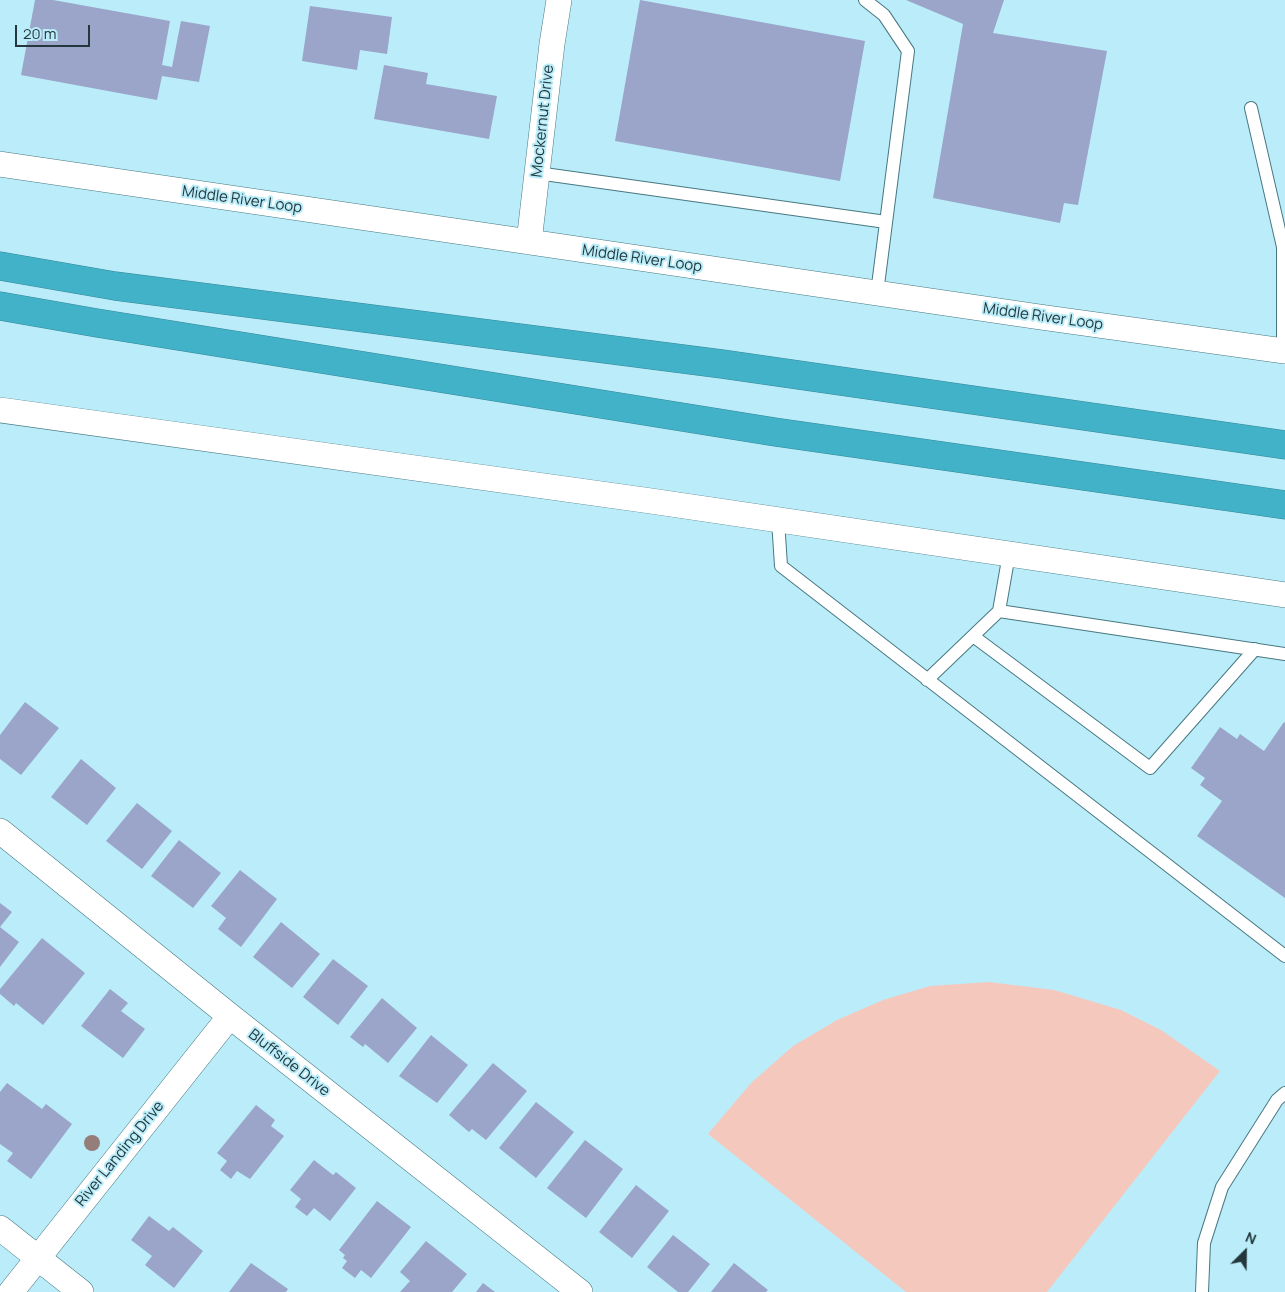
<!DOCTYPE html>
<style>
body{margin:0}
#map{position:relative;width:1285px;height:1292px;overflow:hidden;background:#baedf9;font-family:Manrope,sans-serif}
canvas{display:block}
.north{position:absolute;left:1220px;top:1227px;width:50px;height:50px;-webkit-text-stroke:4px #baedf9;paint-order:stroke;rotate:23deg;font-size:14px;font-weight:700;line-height:20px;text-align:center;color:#23373c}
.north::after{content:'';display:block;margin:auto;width:18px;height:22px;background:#23373c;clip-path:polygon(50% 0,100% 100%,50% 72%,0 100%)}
.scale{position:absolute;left:15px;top:25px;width:75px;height:22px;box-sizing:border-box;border:2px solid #23373c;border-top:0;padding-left:6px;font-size:15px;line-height:18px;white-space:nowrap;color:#23373c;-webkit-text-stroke:4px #baedf9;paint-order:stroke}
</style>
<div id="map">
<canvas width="1285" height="1292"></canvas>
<div class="north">N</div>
<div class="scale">20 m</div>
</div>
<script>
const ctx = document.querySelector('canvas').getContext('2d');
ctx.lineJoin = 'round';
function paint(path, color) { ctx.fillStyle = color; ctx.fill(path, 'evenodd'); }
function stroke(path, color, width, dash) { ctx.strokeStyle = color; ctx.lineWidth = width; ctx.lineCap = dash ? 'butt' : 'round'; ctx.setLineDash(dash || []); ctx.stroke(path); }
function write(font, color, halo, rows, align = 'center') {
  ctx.font = font + ' Manrope,sans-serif'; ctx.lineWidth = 4; ctx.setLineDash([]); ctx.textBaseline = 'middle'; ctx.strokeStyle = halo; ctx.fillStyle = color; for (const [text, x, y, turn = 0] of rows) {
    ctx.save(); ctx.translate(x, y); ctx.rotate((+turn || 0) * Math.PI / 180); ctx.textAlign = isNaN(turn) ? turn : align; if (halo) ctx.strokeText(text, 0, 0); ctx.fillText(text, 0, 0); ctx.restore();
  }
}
paint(new Path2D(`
 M989,982L1054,990L1121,1010L1161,1030L1220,1071L1047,1292H906L708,1134L751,1083L793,1046L837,1020L883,1000L930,986Z`), '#f5c8be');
paint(new Path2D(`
 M35,0H53L170,21L162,65L172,67L181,21L210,26L199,82L162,76L157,100L21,75Z
 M640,0L865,41L840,181L615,141Z
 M906,0H1004L993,33L1107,51L1078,205L1064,203L1060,223L933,198L963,24Z
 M310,6L392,17L387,54L360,50L357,70L302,61Z
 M384,65L428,73L426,84L497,96L489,139L374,119Z
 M25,702L59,728L21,775L0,759V735Z
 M1284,722L1285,723V898L1197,836L1222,801L1200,785L1205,778L1191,768L1220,727L1237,739L1240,734L1264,751Z
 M81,759L116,788L87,825L51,797Z
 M137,803L172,831L142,869L106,841Z
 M179,840L221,873L193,908L151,876Z
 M240,870L277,899L241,947L218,929L226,918L211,906Z
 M0,903L12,912L0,927L19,942L0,967Z
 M281,922L320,954L292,988L253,957Z
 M42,938L85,973L43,1025L16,1003L14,1006L0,994V989Z
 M333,959L368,986L338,1025L303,997Z
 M110,989L128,1003L121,1011L145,1029L123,1058L81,1026Z
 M382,998L417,1028L388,1063L365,1044L363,1047L350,1037Z
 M431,1035L468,1065L437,1103L399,1076Z
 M493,1063L527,1091L486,1140L472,1129L469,1132L449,1115Z
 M7,1083L42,1109L46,1104L72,1124L31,1179L7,1161L13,1153L0,1144V1092Z
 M536,1102L574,1132L536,1178L499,1148Z
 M256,1105L275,1120L271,1126L284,1136L250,1179L237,1171L231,1179L220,1170L227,1161L217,1153Z
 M585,1140L623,1169L586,1218L547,1188Z
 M314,1160L333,1175L336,1172L356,1188L330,1221L314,1208L307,1216L295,1207L301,1199L290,1190Z
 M636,1185L669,1211L632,1258L599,1232Z
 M377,1201L411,1227L371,1278L361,1270L355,1278L342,1268L347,1261L343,1258L345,1255L339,1250Z
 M149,1216L169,1231L173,1227L203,1251L174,1288L145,1265L152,1256L131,1240Z
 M673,1235L710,1264L688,1292H678L647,1267Z
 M426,1241L467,1274L452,1292H400L410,1281L400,1272Z
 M251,1263L288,1289L286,1292H229Z
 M734,1263L768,1290L766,1292H711Z
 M483,1283L495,1292H476Z`), '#9ba4c9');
const service = new Path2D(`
 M865,0L884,15L908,51L877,293
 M1251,108L1283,247
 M537,173L886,222
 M1283,351V247H1285
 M778,520L781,566L1285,956
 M999,611L1285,654
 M973,636L1150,768L1255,649
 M927,680L999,611L1009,554
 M1202,1292L1204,1243L1222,1187L1277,1100L1285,1093`);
const minor = new Path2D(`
 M0,164L1040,317L1285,351
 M529,242L552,44L559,0
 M0,410L651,501L1285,595
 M0,831L230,1016L580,1292
 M0,1228L81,1292
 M11,1292L230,1016`);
const motorway = new Path2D(`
 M0,266L115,286L722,364L1285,445
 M0,306L97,323L775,432L1285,505`);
stroke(service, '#487882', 14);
stroke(minor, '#487882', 26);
stroke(motorway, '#378798', 29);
stroke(service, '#fff', 12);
stroke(minor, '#fff', 25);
stroke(motorway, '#42b2c9', 28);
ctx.fillStyle = '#957e79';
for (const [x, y] of [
 [92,1143]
]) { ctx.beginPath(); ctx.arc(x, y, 8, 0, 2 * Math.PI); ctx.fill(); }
write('15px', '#23373c', '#baedf9', [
 ["Mockernut Drive",543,121,-84],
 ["Middle River Loop",242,200,8],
 ["Middle River Loop",642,259,8],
 ["Middle River Loop",1043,317,8],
 ["Bluffside Drive",289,1063,38],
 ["River Landing Drive",120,1154,-51]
]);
</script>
